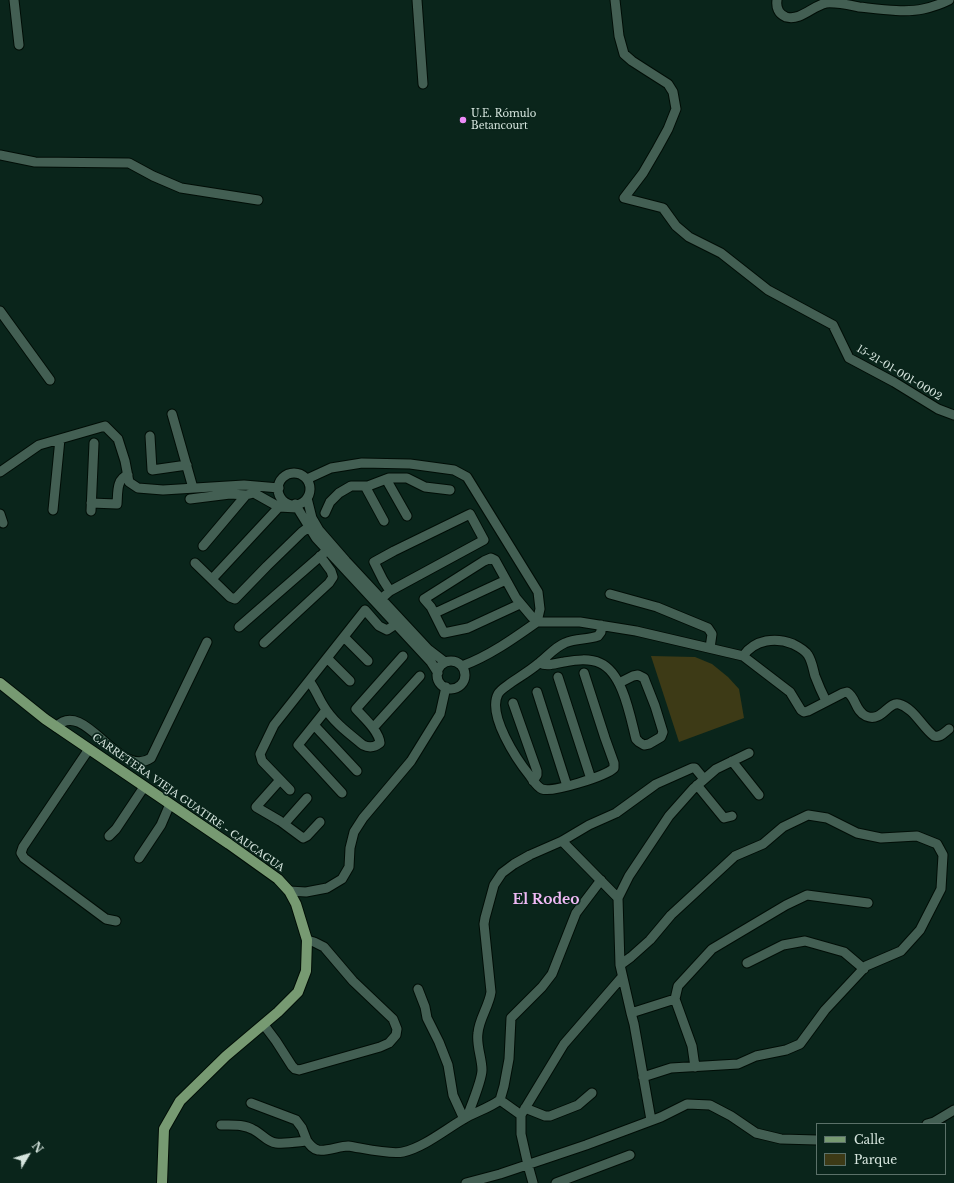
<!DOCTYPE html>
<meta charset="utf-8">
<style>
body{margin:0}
#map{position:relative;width:954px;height:1183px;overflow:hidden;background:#0a251b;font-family:"Libre Baskerville",serif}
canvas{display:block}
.legend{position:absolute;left:816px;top:1123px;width:130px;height:52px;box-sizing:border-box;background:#0a251b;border:1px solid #5b7169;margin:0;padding:5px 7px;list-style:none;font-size:12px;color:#d5e4dd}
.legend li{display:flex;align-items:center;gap:8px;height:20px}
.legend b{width:20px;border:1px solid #5b7169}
.north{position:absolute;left:8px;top:1135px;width:40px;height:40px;-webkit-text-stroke:3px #0a251b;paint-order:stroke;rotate:52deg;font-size:11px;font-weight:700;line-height:16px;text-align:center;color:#d5e4dd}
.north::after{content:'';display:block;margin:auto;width:14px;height:18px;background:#d5e4dd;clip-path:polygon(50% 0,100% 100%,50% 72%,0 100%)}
</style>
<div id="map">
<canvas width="954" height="1183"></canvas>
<ul class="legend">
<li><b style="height:5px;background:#779a72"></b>Calle</li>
<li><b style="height:11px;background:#3d3a16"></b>Parque</li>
</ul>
<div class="north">N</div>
</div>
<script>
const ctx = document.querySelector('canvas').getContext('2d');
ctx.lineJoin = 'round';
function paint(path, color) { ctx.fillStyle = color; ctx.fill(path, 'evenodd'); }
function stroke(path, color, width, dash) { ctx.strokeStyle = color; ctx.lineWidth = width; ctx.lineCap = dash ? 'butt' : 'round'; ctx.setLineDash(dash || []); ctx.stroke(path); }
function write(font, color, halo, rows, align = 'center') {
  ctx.font = font + ' "Libre Baskerville",serif'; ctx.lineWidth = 3.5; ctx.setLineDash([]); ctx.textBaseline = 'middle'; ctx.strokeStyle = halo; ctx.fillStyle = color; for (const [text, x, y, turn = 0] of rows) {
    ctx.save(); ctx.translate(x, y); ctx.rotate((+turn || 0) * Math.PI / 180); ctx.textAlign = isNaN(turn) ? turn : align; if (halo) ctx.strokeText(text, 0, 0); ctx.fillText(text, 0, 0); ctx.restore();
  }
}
paint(new Path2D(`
 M651,656L695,657L712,664L728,677L739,689L744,718L679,742Z`), '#3d3a16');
const minor = new Path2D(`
 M14,0L19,45
 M417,0L423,84
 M615,0L619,36L624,54L632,61L646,70L668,84L673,92L676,109L668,129L657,149L643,173L624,198L663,208L676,226L689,237L721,253L768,290L833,325L849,358L894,382L938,409L954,415
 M777,0C776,7 778,14 786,17C801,21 812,6 826,3C837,2 849,5 859,7C878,9 905,13 923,9C932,7 941,4 949,0
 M0,155L35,162L129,163L153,176L181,188L258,200
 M0,311L50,380
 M172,414L193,488
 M150,436L152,470L187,465
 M0,472L39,445L105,426L118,439L125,461L129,482L138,488L163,490L244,485L279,488
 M278 489a16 16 0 1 1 32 0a16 16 0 1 1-32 0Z
 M307,479L331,468L362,463L410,464L454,470L467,477L538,592L540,609L537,622C513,639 489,656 462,666
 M386,479L407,516
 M365,486L384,521
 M307,498L312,518L319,530L346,561L428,649L445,662
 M190,499L230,494L246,495L254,493L279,507L297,508
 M91,503L117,504C118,493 116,479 128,475
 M295,504L316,538L431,662L438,673
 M53,510L60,439
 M91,511L94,443
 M325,513L330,502L339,493L351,486H368L389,478H407L425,487L450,490
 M0,514L3,523
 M203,546L246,495
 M195,563L230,597L235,599L267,566L302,532L309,527
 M212,579L279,507
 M610,594L657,607L708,628L712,634L710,648
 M381,599L390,591L484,540L470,514L394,551L374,562L383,580L390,591
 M520,604L468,628L444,633L431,607L424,599L484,561L491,558L495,560L516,598L532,617L538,618
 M435,613L506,580
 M537,622H580L636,631L743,656L790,692L801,710L804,712L808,711L843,693L847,692C856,697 855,711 866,716C882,723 888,701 899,704C914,708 922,727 934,736C940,738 944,733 949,729
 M239,627L324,553
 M344,637L368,661
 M264,643L329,583L333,577L331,571L320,556
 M743,656C755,639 776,637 793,644C799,647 805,650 808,655C812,661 813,669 815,676C818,684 822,693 826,701
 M327,658L350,681
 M437 675a14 14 0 1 1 28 0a14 14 0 1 1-28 0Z
 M540,663C547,667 556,663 564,662C576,660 589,658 600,663C623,673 630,716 636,739L639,742L644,745L649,744L661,737L663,732L655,706L644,678L638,675L633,676L619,683
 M584,673L605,738L614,763V768C606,776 552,793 542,789C537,787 533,780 530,776C517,760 487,715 498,694C501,689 507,686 512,682C521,676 531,670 539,663C548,656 555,647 565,643C576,638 587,640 598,636L601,632V625
 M558,677L591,779
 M309,681C315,688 318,697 323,705C333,722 348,733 363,745C369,748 375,747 380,743C379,731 364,718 356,709L403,656
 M537,692L567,786
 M513,703L537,771V775L533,781
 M326,710L298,745L342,793
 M314,725L357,771
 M56,727C85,697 118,780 151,758L207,642
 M373,728L420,676
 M89,749L23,847L21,853L24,858L106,919L116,921
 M732,761L759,795
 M280,780L256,807L280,821L303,838L307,836L320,822
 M697,785L724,818L732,816
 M290,790L262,761L260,754L274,725L365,610L379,626L387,630L396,624
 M284,824L307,798
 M109,836L116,829L144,787
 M562,841L618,898L620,965L631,1013L634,1024L651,1120
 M139,858L161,825L170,804
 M289,891L306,892L327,888L342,879L349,867L350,848L354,832L363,818L411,761L440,714L446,687
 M618,898L629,876L669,816L693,789L716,769L749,753
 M747,963L783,945L805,941L844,952L864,969
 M620,965L631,957L650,940L671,915L735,856L763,844L783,827L808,815L827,818L857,833L881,838L917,836L937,844L943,855L941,889L920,930L901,951L866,966L825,1010L800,1044L786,1050L756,1056L738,1064L671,1068L643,1077
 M418,989L425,1007L427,1018L439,1042L448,1065L453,1095L464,1119
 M631,1013L675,999
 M264,1025L276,1041L292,1066L295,1069L299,1070L380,1047L389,1043L396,1035L397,1029L393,1019L353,981L324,947L314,942L307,940
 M695,1067L692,1046L675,999L678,986L712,949L786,905L807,895L868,903
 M251,1103L296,1120L302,1128L307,1141
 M525,1108L545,1116H550L578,1105L592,1093
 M521,1115L500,1100L504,1086L509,1059L511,1018L542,987L552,974L576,913L601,880
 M467,1117C471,1106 482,1080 482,1070C482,1058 476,1045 478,1033C479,1019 489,1006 491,992L484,924L485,918L494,885L502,873L514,864L530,855L562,841L589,825L616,813L656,784L692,768H695L704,779
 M927,1124L934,1122L954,1110
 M221,1125C233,1125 244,1124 254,1130C262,1134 267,1142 276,1143C286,1144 297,1142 307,1141C310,1145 313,1149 318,1150C325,1152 340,1146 348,1146C362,1148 390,1155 403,1152C425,1147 447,1128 467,1117C478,1111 489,1108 500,1100
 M466,1183L500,1174L586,1145L661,1117L687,1104L710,1105L731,1116L756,1133L781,1139L817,1140
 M533,1183L528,1165L521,1134V1115L564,1044L622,977
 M556,1183L630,1155`);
const major = new Path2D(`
 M0,683L45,719L229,844L278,879L289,891L296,904L307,940L306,971L298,992L278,1012L226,1056L180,1101L164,1129L162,1183`);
stroke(minor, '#000d06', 11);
stroke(major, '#000d06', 12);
stroke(minor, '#435f53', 9);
stroke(major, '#779a72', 10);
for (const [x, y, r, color] of [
 [463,120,4,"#ed8cf9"]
]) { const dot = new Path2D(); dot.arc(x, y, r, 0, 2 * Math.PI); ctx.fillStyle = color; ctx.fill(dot); stroke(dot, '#0a251b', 1.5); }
write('10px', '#d5e4dd', '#0a251b', [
 ["U.E. Rómulo",471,114],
 ["Betancourt",471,126]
], 'left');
write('10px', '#d5e4dd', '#0a251b', [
 ["15-21-01-001-0002",899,373,31],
 ["CARRETERA VIEJA GUATIRE - CAUCAGUA",188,803,35]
]);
write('bold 14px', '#f0baf6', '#0a251b', [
 ["El Rodeo",546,900]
]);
</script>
